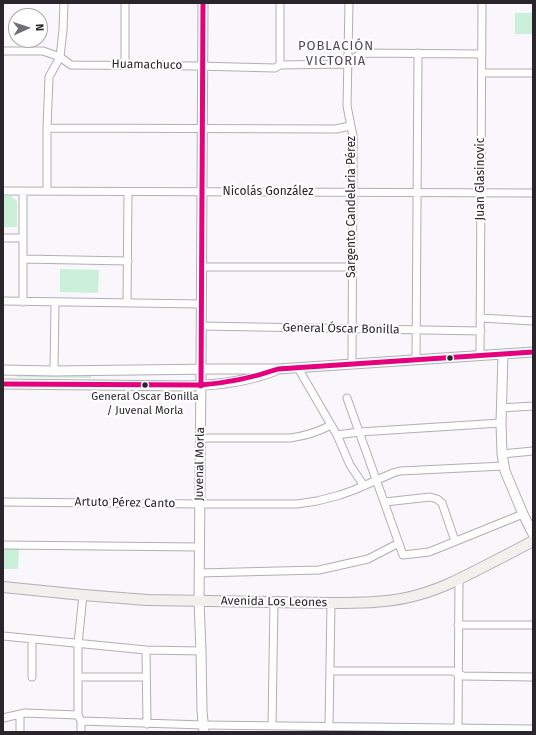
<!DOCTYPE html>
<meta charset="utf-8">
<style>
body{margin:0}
#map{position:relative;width:536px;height:735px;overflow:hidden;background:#f9f6fc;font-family:"Fira Sans",sans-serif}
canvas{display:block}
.frame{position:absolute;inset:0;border:4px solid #2a242d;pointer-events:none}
.north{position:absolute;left:8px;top:8px;width:40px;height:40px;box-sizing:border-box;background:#fff;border:1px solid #aaa7ab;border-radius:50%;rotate:87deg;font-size:11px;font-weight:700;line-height:16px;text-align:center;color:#2a242d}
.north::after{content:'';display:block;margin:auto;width:14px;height:18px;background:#726e75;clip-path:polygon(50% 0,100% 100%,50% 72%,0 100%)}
</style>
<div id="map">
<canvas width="536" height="735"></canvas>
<div class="frame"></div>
<div class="north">N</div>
</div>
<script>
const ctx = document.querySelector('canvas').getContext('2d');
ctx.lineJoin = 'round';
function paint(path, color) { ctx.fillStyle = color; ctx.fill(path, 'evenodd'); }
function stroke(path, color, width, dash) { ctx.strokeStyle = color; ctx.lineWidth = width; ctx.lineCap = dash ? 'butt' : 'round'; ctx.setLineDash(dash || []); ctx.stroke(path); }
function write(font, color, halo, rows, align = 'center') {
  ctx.font = font + ' "Fira Sans",sans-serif'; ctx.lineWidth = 4; ctx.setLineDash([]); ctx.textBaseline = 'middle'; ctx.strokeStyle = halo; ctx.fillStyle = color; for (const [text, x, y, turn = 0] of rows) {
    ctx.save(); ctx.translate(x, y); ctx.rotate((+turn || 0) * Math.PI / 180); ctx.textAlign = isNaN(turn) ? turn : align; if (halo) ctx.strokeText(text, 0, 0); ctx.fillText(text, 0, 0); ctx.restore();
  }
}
paint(new Path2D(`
 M515,13H533V34H515Z
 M3,196H11L17,201V227H3Z
 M60,269L99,270L98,293L60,292Z
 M23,374H92L91,378L16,377Z
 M3,549H19L18,569H3Z`), '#caf0da');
const minor = new Path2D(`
 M349,3L347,106L353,136V147L352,364
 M3,51H43L60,57L71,65L197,66L275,68L280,65L348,64L361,53L482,54
 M125,65V3
 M280,65V3
 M482,73H533
 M47,128L336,129L350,126
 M3,191L533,193
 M23,191V302
 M47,191V128L49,77L60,57L63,30L64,3
 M3,238H23
 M23,259L128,261
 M202,267H352
 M3,301L201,304
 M127,303L128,192
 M480,318L533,321
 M201,326L481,331
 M480,356L482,3
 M416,360L418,53
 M298,368L337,435L350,465L364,486
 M54,371L55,302
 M347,398L403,555L429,552L523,514
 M501,408L533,406
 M337,435L359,432L501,423
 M201,438H290C305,436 318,432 331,425
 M502,454L533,451
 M3,502L200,504H297L317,501L340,495L354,490L393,473L400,471L504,466
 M385,502L430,497L437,499L442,503L455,541
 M3,545L199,547
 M199,573L319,570L368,559L399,543
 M458,625H533
 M3,636L146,650L201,651
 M146,650L147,724
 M330,671H453L463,676L533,677
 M32,677V639
 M78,677H146
 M3,718L25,713L78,715
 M81,721L203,725L533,729
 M272,726L274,602
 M329,727L331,603
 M458,728L459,579
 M20,732V714
 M81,732V721L78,715V644L83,595`);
const tertiary = new Path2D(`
 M203,3L201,369L199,601L201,651L202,711L204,732
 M503,354L501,423L502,454L505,471L523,514L533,534
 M3,370L54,371L215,369H278L533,352
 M3,384L188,386C218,385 246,382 274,371`);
const secondary = new Path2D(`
 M3,587L83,595L147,600L331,603C357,603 384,603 410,597C436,591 458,580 481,568C499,559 516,550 533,541`);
stroke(minor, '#b2aeb4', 9);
stroke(tertiary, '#b2aeb4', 11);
stroke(secondary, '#b2aeb4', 12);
stroke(minor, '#fefeff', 7);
stroke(tertiary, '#fefeff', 9);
stroke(secondary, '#f1f0ed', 10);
stroke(new Path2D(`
 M3,384L200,385C227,383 252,378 278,369L533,352
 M201,386L203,3`), '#e5007d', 5);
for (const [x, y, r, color] of [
 [450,358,3.5,"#2a242d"],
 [145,385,3.5,"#2a242d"]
]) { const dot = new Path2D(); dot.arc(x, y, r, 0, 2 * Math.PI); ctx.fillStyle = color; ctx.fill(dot); stroke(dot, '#fff', 1.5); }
write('11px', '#2a242d', '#fff', [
 ["General Oscar Bonilla",145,397],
 ["/ Juvenal Morla",145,411]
]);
write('12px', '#2a242d', '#fff', [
 ["Huamachuco",147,65,1],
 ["Juan Glasinovic",481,179,-90],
 ["Nicolás González",268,192],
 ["Sargento Candelaria Pérez",352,207,-90],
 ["General Óscar Bonilla",341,329,1],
 ["Juvenal Morla",200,464,-89],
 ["Artuto Pérez Canto",125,503,1],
 ["Avenida Los Leones",274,602,1]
]);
ctx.letterSpacing = '1px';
write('13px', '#524658', '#fff', [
 ["POBLACIÓN",336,46],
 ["VICTORIA",336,61]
]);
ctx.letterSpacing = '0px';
</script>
